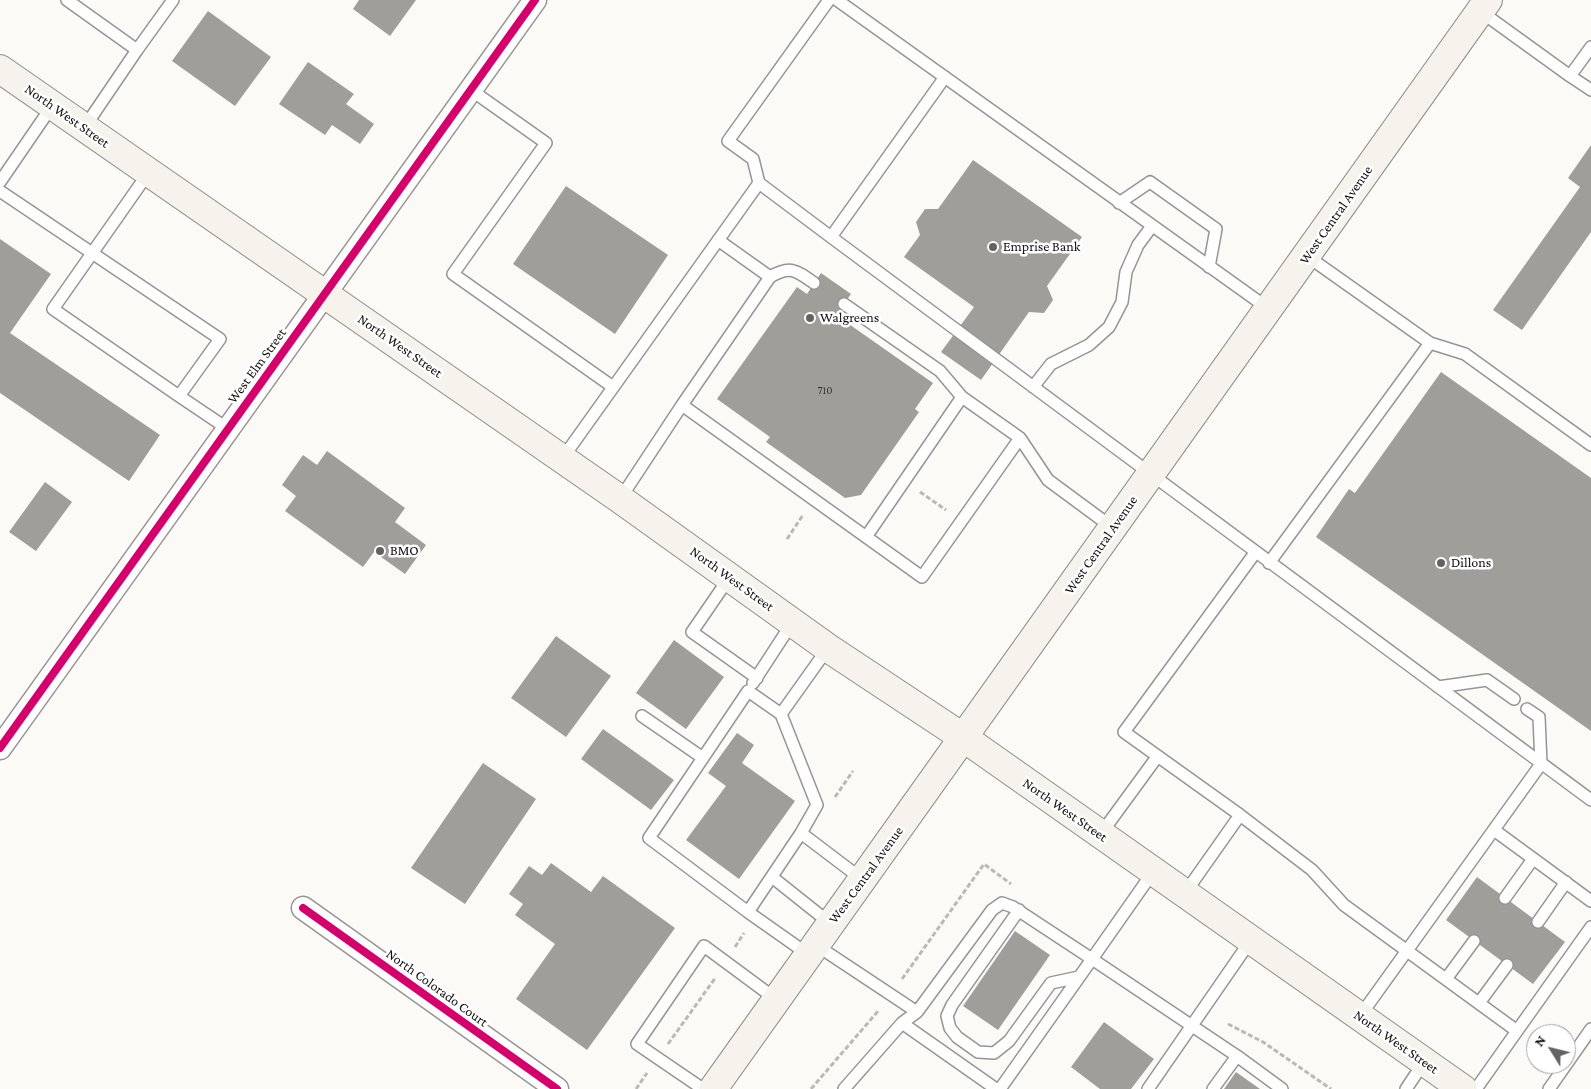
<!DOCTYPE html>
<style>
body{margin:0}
#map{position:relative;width:1591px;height:1089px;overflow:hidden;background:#fcfaf6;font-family:"Crimson Pro",serif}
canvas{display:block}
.north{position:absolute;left:1526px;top:1024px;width:50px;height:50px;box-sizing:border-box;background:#fff;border:1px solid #9f9f9f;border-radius:50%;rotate:306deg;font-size:14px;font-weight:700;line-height:20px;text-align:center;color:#101010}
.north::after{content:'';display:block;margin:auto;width:18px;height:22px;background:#636260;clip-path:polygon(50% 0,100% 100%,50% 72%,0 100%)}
</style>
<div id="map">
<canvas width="1591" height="1089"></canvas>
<div class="north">N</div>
</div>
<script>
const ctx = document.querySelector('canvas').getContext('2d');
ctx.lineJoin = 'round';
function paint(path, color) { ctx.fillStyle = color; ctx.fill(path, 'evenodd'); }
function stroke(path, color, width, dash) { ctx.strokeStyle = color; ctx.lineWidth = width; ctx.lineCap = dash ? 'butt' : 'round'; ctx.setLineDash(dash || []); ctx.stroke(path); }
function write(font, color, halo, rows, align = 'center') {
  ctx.font = font + ' "Crimson Pro",serif'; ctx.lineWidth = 5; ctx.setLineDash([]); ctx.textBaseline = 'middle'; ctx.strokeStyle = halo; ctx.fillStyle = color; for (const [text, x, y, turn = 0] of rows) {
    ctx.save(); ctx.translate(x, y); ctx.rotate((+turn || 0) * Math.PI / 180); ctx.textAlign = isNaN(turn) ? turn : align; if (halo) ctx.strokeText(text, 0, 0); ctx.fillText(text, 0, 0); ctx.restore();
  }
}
paint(new Path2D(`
 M359,0H416L390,36L353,9Z
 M208,11L271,57L235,106L172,61Z
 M308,62L354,94L346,104L374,124L360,144L332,125L325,135L279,104Z
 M1591,145V232L1522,330L1493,310L1580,187L1568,178Z
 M973,160L1082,237L1047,286L1053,300L1044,313L1029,312L981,380L941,352L974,307L904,257L920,235L916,222L925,209H938Z
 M566,186L668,255L615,334L513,264Z
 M0,239L51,274L10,333L160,435L129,481L0,393Z
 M821,273L851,294L836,315L933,383L915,409L919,412L861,495L845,498L766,442L770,437L717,399L797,287L807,294Z
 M1441,372L1591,478V731L1316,537L1349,489L1355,493Z
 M327,451L405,508L395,522L426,545L405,574L374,552L363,567L285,511L296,496L282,485L303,455L317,465Z
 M45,482L72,502L36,551L9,532Z
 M556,636L611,676L566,737L511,698Z
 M674,640L724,677L686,729L636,693Z
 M603,729L674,780L651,810L581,759Z
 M737,733L754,745L742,763L795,801L739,879L686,840L726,786L708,773Z
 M483,763L536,799L465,904L411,868Z
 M551,863L591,892L603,876L675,928L587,1050L516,999L555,944L515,915L523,904L509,894L529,866L542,875Z
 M1477,877L1565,942L1533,984L1446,920Z
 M1015,931L1050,955L998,1030L963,1006Z
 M1104,1022L1154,1059L1131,1089H1100L1071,1067Z
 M1236,1072L1260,1089H1224Z`), '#a09e9b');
const service = new Path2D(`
 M67,0L137,50L84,128
 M837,0L1269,309
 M1480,11L1570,76L1591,47
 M137,50L173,0
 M1570,76L1591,90
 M471,90L546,143L453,274L613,387
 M149,172L53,309L179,396
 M0,182L52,106
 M759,183L831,237L945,77
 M0,191L220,339L179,396L228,429
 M1119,203L1150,182L1216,229L1209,267
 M831,237L1591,800
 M1307,256L1430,343L1465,354L1591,445
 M770,277C790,265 796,270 814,283
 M844,304L940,371L962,397
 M1033,387L1051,364L1089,345L1109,327L1122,302L1126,272L1138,245L1152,226
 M682,405L770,277L718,240
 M562,459L759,183L753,159L728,141L829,0
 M620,499L682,405L922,577L1020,438L1048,480L1113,528
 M866,537L962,397L1020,438
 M1255,553L1124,732L1240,815L1312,870L1344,905L1517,1031L1476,1089
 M1269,563L1430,343
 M729,578L692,632L757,678
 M753,683L792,623
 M1438,687L1487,680L1514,699
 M642,716L703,758
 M1494,830L1591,901
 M801,833L863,880
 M1100,835L1157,757
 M772,877L831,924
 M1185,893L1240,815
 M1505,898L1533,859
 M1019,910L952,1005L947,1016L950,1028L957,1037L978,1052L994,1053L1009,1041L1051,983L1079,977
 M748,912L649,838L748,691L781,714
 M1538,922L1566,882
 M816,945L917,1012L992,910L1002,903L1013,907L1092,959L1153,872
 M809,955L748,912L801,833L817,805L781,714L828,648
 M1446,979L1474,941
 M1479,1003L1507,965
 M917,1012L902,1023L996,1089
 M1360,1016L1541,764L1539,717L1527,709
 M1517,1031L1591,927
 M1237,1056L1282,1089
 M703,1089L637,1044L704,946L777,1000
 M844,1089L902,1023
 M1000,1089L1092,959L1237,1056L1213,1089
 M1148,1089L1251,940
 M1406,1089L1424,1062
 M1549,1089L1591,1029`);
const minor = new Path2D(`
 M0,748L535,0
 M303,908L557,1089`);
const secondary = new Path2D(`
 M0,69L620,499L828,648L964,738L1463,1089
 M713,1089L1488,0`);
stroke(service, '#969594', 14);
stroke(minor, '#969594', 25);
stroke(secondary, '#8d8c8a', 30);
stroke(new Path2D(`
 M920,492L946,510
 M787,539L803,515
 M835,797L853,771
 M735,947L744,933
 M902,979L984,864L1011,884
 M1228,1024L1263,1042L1331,1089
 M668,1044L716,977
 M636,1089L647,1073
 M811,1089L879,1010`), '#b9b9b8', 3, [5, 2.5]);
stroke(service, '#fffefe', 11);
stroke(minor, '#fffefe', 22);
stroke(secondary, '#f5f3ec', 28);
stroke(new Path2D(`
 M0,748L535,0
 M303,908L557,1089`), '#d6006c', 8);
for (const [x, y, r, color] of [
 [993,247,5,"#636260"],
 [810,318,5,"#636260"],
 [380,551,5,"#636260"],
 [1441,563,5,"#636260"]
]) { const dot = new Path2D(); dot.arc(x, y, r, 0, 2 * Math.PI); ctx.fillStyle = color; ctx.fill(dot); stroke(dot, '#fff', 2); }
write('11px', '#343433', null, [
 ["710",825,391]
]);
write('14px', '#101010', '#fff', [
 ["North West Street",67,116,35],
 ["West Central Avenue",1336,215,-55],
 ["North West Street",400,346,35],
 ["West Elm Street",257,366,-54],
 ["West Central Avenue",1101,545,-55],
 ["North West Street",732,579,36],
 ["North West Street",1065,810,35],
 ["West Central Avenue",866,875,-54],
 ["North Colorado Court",437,988,36],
 ["North West Street",1396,1042,35]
]);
write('14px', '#101010', '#fff', [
 ["Emprise Bank",1003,247],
 ["Walgreens",820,318],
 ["BMO",390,551],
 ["Dillons",1451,563]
], 'left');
</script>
